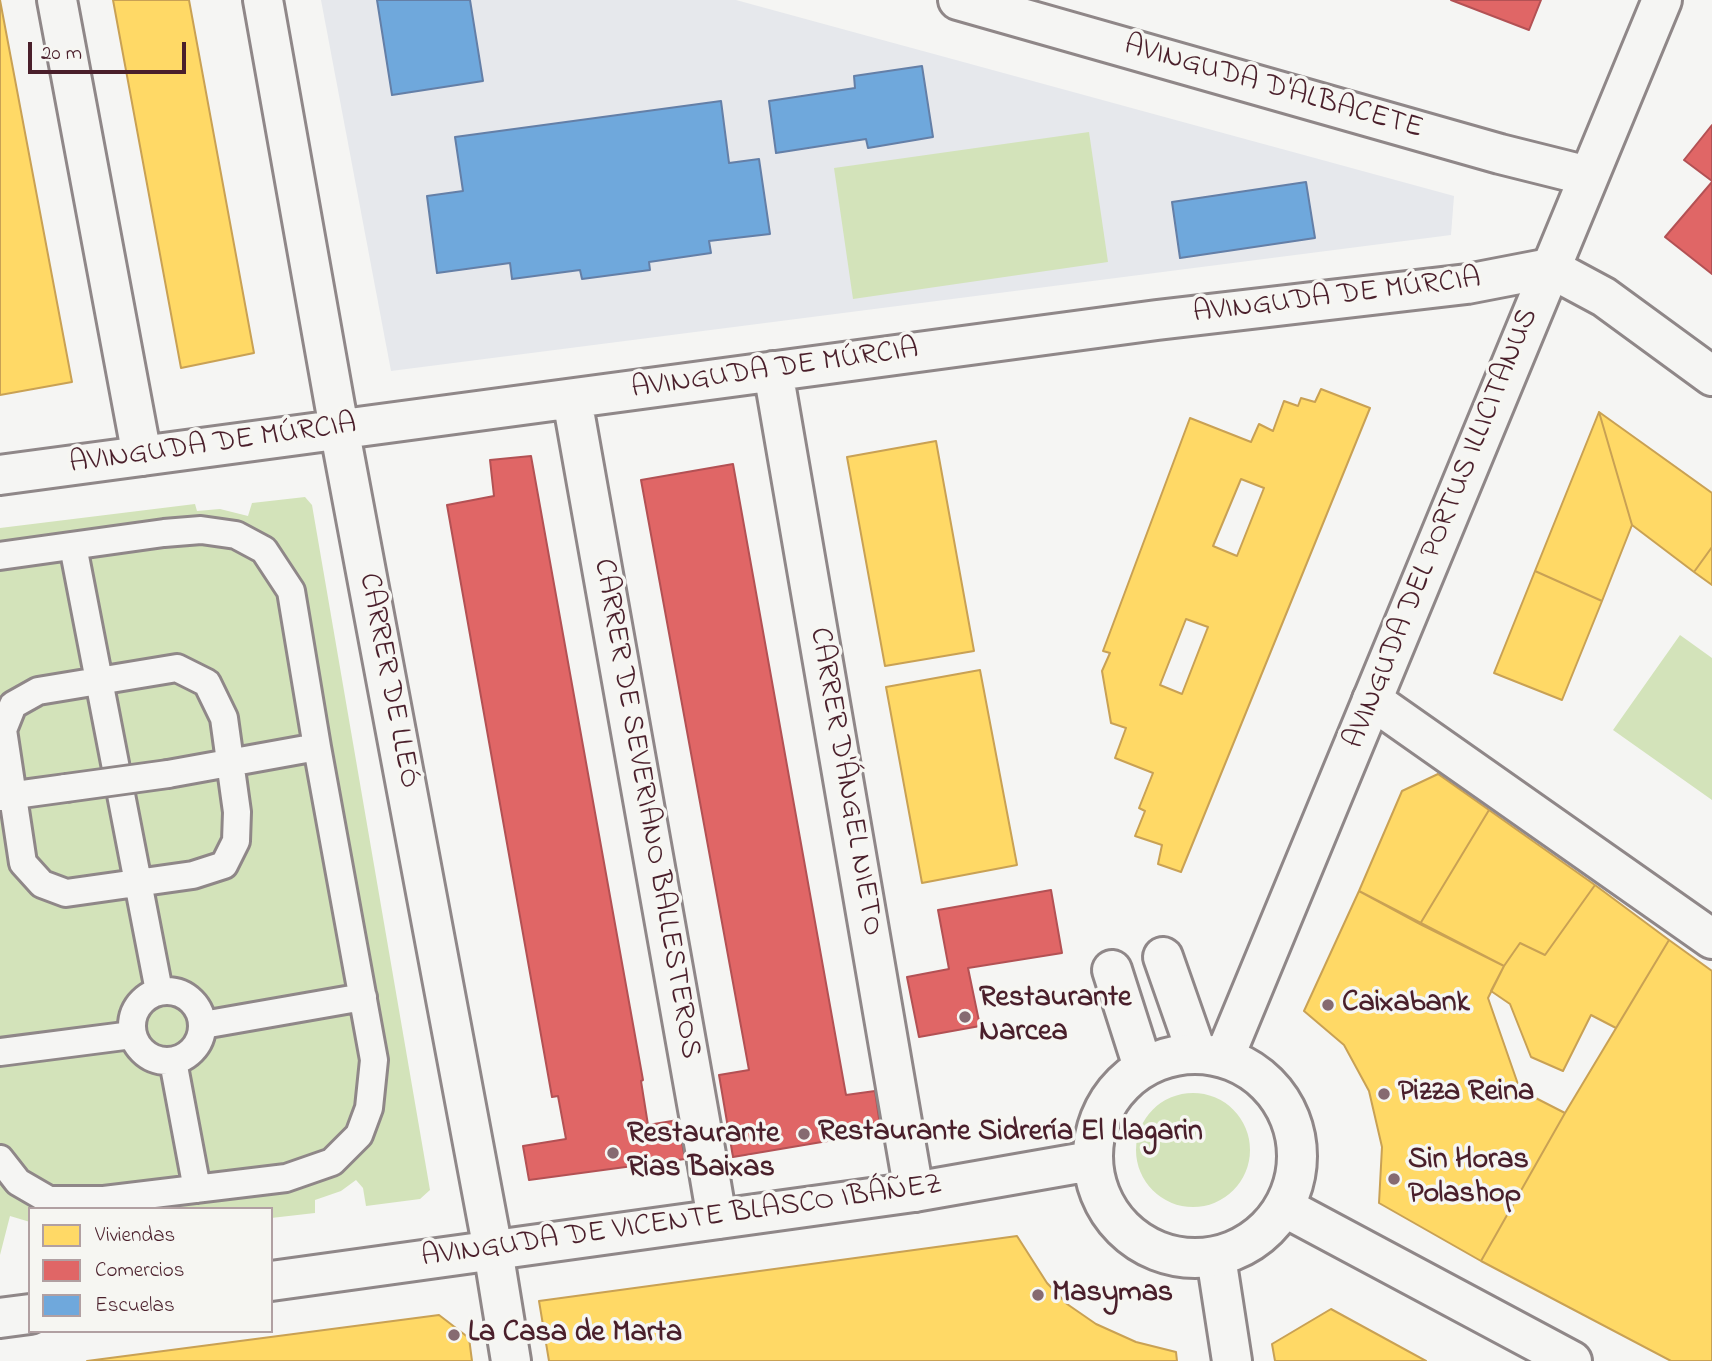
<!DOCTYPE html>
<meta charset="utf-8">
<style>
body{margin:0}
#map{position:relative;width:1712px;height:1361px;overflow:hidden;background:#f5f5f3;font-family:"Indie Flower",sans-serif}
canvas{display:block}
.legend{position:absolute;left:28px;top:1207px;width:245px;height:126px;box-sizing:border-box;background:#f6f6f2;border:2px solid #b1a0a2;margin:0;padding:9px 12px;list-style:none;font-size:21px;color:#4a1f2b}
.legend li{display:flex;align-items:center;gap:14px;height:35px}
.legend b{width:35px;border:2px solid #b1a0a2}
.scale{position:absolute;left:28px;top:42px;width:158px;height:32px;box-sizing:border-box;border:4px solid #4a1f2b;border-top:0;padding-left:9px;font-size:21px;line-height:24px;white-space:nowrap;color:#4a1f2b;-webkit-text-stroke:5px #f6f6f2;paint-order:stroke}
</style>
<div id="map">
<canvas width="1712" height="1361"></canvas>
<ul class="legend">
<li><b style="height:19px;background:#ffd966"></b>Viviendas</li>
<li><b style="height:19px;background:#e06666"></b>Comercios</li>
<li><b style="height:19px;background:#6fa8dc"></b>Escuelas</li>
</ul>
<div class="scale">20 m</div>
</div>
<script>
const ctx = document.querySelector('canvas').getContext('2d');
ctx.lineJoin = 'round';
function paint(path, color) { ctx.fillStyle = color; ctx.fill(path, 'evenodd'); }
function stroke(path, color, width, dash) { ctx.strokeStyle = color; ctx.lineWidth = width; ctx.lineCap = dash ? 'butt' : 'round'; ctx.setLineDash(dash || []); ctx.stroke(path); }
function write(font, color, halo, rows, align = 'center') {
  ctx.font = font + ' "Indie Flower",sans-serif'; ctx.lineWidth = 7; ctx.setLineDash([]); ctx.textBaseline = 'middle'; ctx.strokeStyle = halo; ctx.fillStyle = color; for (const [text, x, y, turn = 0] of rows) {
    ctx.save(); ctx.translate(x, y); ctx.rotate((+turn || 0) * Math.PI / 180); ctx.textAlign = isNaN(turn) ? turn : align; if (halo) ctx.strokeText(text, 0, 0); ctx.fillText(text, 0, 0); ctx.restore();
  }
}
paint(new Path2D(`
 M321,0H736L1454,196L1451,235L391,371Z`), '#e6e8ec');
paint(new Path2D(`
 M1089,132L1108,262L853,299L834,168Z
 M305,497L312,505L430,1190L420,1199L366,1206L363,1188L356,1180L341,1191L315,1200V1213L271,1218V1209H30V1222L10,1216L0,1255V528L195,504L197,511L220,509L248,516L252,503Z
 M1680,635L1712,658V800L1613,730Z
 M1136 1150a57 57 0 1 1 114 0a57 57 0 1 1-114 0Z`), '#d3e3ba');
const homes = new Path2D(`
 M0,0L72,382L0,395Z
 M113,0H189L254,353L181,368Z
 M1321,389L1370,408L1181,872L1158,864L1162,845L1135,836L1145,811L1139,808L1153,773L1115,758L1126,728L1111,723L1102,671L1110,653L1103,651L1190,418L1251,442L1259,424L1273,431L1284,401L1298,406L1301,398L1315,402ZM1241,479L1264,488L1237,556L1213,546ZM1186,619L1208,627L1182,694L1160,685Z
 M1599,412L1632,525L1602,601L1535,571Z
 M1599,412L1712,493V547L1694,572L1632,525Z
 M936,441L974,651L885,666L847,457Z
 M1712,547V585L1694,572Z
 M1535,571L1602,601L1562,700L1494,673Z
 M980,670L1017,865L922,883L886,687Z
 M1438,774L1489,810L1420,924L1359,891L1402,791Z
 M1489,810L1595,885L1545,955L1520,943L1504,966L1420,924Z
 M1595,885L1669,940L1616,1028L1591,1015L1563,1071L1531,1057L1510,1004L1491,991L1504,966L1520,943L1545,955Z
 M1359,891L1504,966L1488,998L1520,1090L1565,1113L1481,1261L1379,1203L1382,1147L1369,1091L1344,1045L1304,1011Z
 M1669,940L1712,971V1361H1671L1481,1261L1565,1113Z
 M1017,1236L1047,1283L1067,1304L1096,1324L1136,1342L1176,1352L1177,1361H549L539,1301Z
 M1331,1309L1426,1361H1275L1272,1344Z
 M439,1315L469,1338L472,1361H87Z`);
paint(homes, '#ffd966');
stroke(homes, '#c9a154', 2);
const shops = new Path2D(`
 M1451,0H1541L1529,30Z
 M1712,125V181L1684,160Z
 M1712,182V274L1665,237Z
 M531,456L643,1080L641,1081L648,1125L678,1120L685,1159L529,1180L523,1146L566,1139L558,1096L552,1097L447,505L494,496L490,460Z
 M733,464L846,1095L875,1091L881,1132L733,1157L719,1075L749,1070L641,480Z
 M1051,890L1062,953L968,968L980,1026L919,1037L907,977L949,969L938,910Z`);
paint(shops, '#e06666');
stroke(shops, '#b35154', 2);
const schools = new Path2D(`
 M377,0H470L483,81L392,95Z
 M922,66L933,137L868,148L866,139L776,153L769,101L855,88L854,76Z
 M721,101L729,163L759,159L770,234L709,241L711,253L649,262L650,270L582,279L580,270L512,279L510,263L437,273L427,196L463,191L455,137Z
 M1306,182L1315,238L1180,258L1172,202Z`);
paint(schools, '#6fa8dc');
stroke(schools, '#647fa7', 2);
const service = new Path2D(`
 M73,546L159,991
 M0,556L164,533L201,530L236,535L264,550L291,591L317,747L374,1060L369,1108L359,1135L332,1162L286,1178L104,1200H49L18,1182L0,1159
 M177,668L207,683L224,718L237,812L236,841L224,865L193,875L66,893L42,884L23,863L3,730L13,705L38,691Z
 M168,774L317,747
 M0,797L66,788
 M132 1026a35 35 0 1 1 70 0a35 35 0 1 1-70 0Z
 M203,1025L363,997
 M0,1052L132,1035
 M173,1061L197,1189`);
const pedestrian = new Path2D(`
 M1163,957L1197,1054
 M1112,970L1143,1067
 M903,1128L914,1192
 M707,1160L717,1219`);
const minor = new Path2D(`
 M57,0L142,456
 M263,0L335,406L493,1250L511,1361
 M958,0L1500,154L1588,176
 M773,371L903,1128
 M572,399L707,1160
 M0,475L1157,320L1467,284L1550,268L1604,297L1712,376
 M1372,700L1712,939
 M1216,1257L1232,1361`);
const tertiary = new Path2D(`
 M1093 1156a102 102 0 1 1 204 0a102 102 0 1 1-204 0Z
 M1224,1058L1662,0
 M1284,1207L1572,1361
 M271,1281L914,1192L1091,1161
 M0,1318L30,1314`);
stroke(service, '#8f8788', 32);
stroke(pedestrian, '#8f8788', 44);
stroke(minor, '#8f8788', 44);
stroke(tertiary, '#8f8788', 44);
stroke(service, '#f5f5f3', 26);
stroke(pedestrian, '#f5f5f3', 38);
stroke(minor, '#f5f5f3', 38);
stroke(tertiary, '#f5f5f3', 38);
const serviceBridge = new Path2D(`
 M66,788L168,774`);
stroke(serviceBridge, '#8f8788', 32, []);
stroke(serviceBridge, '#f5f5f3', 26);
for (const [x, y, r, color] of [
 [1328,1005,7,"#866a71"],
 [965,1017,7,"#866a71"],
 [1384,1094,7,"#866a71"],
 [804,1134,7,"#866a71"],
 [613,1153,7,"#866a71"],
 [1394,1179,7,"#866a71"],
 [1038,1295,7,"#866a71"],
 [454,1335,7,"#866a71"]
]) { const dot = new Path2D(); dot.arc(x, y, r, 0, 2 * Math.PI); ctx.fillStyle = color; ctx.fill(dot); stroke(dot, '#f6f6f2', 2.5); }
write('30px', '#4a1f2b', '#f6f6f2', [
 ["AVINGUDA D'ALBACETE",1273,89,16],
 ["AVINGUDA DE MÚRCIA",1337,298,-7],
 ["AVINGUDA DE MÚRCIA",775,371,-8],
 ["AVINGUDA DE MÚRCIA",213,446,-8],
 ["AVINGUDA DEL PORTUS ILLICITANUS",1443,529,-68],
 ["CARRER DE LLEÓ",387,681,79],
 ["CARRER D'ÁNGEL NIETO",844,782,80],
 ["CARRER DE SEVERIANO BALLESTEROS",645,809,80],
 ["AVINGUDA DE VICENTE BLASCO IBÁÑEZ",682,1223,-8]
]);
write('bold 30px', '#4a1f2b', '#f6f6f2', [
 ["Restaurante",979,1000],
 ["Narcea",979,1034],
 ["Caixabank",1342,1005],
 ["Pizza Reina",1398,1094],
 ["Restaurante Sidrería El Llagarin",818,1134],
 ["Restaurante",627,1136],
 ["Rias Baixas",627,1170],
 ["Sin Horas",1408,1162],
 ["Polashop",1408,1196],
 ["Masymas",1052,1295],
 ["La Casa de Marta",468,1335]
], 'left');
</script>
